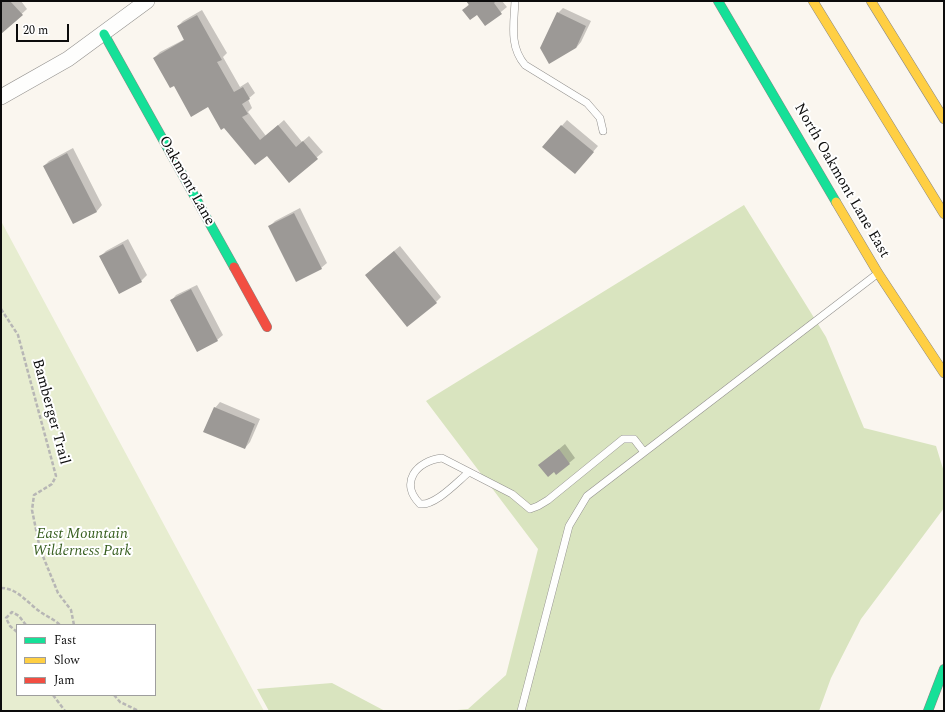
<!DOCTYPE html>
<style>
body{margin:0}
#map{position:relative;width:945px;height:712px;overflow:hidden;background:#faf6ef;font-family:Spectral,serif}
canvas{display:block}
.frame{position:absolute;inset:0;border:2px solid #0c0c0c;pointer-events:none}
.legend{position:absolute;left:16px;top:624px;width:140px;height:72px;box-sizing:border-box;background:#fff;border:1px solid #9e9e9e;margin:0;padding:5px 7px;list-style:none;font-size:12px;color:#0c0c0c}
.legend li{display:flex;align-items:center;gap:8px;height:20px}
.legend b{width:20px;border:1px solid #9e9e9e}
.scale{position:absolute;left:16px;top:24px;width:53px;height:18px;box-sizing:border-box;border:2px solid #0c0c0c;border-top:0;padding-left:5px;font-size:12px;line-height:14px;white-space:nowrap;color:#0c0c0c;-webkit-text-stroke:3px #fff;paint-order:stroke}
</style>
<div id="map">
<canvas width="945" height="712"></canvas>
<div class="frame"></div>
<ul class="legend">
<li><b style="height:5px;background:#16e098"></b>Fast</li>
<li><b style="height:5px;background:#ffcf43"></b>Slow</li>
<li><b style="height:5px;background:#f24e42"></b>Jam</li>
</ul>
<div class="scale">20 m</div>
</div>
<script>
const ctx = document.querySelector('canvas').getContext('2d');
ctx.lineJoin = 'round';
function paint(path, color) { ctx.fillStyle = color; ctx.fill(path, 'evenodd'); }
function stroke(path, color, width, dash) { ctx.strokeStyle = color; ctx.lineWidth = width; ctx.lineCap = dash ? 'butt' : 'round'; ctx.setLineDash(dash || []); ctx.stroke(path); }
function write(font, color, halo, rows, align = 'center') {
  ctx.font = font + ' Spectral,serif'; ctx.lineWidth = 4; ctx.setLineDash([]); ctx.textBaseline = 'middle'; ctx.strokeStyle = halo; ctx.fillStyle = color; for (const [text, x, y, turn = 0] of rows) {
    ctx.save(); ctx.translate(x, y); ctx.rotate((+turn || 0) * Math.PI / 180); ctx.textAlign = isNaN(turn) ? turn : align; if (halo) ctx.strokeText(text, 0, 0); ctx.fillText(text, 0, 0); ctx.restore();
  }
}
paint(new Path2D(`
 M1,221L264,711H1ZM17,625H155V695H17Z`), '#e7edd0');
paint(new Path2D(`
 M744,205L826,337L864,428L936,446L944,472V508L861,619L831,678L819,711H446L468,709L506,675L538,549L426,401Z
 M332,683L385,711H269L257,689Z`), '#d9e4bf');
paint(new Path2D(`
 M1,1H21L27,9L1,33Z
 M469,1H502L507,7L485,25L477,14L464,10L469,4Z
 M563,8L591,21L581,42L576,48L558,13Z
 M202,10L227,53L223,57L240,87L248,82L255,93L248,99L252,108L248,112L266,136L284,120L302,142L309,136L323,152L289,181L267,154L208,106L174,85L154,58L160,52L185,39L178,26L183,21Z
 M567,120L598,146L580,167L543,147Z
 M73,148L102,205L97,211L74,223L44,166L49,161Z
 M300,208L327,263L321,268L270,226L275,221Z
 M128,239L147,275L141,281L100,257L106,251Z
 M400,246L441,297L436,302L372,269Z
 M197,285L223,335L217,340L171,301L176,295Z
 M220,402L260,419L250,442L245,448L215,408Z
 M565,444L575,458L569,463L540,465Z`), '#0003');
paint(new Path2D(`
 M1,1H10L23,15L1,34Z
 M466,1H496L494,3L502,14L485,26L477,15L470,20L462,10L469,5Z
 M557,12L586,26L576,48L549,64L540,48Z
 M197,15L222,60L217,62L234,92L243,87L250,99L242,104L248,114L242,117L260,140L278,125L296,147L303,141L318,159L289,183L267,156L255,165L224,128L221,130L208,107L191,117L174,86L170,88L153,58L184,40L177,26Z
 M561,125L594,152L575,174L542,147Z
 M67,153L97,212L73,224L43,166Z
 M294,213L322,269L296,282L268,226Z
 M123,244L142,282L119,294L99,256Z
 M394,251L437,303L407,327L365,275Z
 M191,289L218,341L197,352L170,300Z
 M214,407L255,424L245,449L203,432Z
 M559,449L570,464L556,475L554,472L548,477L538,465Z`), '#9c9996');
const lane = new Path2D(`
 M515,1C514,24 509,46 525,65L587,103L600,118L603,131
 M468,473C457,482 435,506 420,504C399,483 416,461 442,458L512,494L530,509L538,506L548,500L623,439H634L644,452
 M521,711L569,526L587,496L877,274`);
const street = new Path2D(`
 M1,97L68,59L147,1`);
const fast = new Path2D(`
 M718,1L836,202
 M104,34L234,267
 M928,711L944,669`);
const slow = new Path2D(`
 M813,1L944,214
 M871,1L944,119
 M836,202L878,273L944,373`);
const jam = new Path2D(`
 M234,267L267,327`);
stroke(lane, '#93918e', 8);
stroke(street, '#93918e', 16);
stroke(fast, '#8a8885', 10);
stroke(slow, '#8a8885', 10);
stroke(jam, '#8a8885', 10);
stroke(new Path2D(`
 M1,309L18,335L56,476L52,484L34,495L32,510L40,549L58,593L71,610L74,625
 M1,588C18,588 28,604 42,613C48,617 55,620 60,625
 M17,632L10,626L6,618L12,612L19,616L26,625
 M53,695L65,711
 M114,695L120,702L139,711`), '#b7b6b5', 2.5, [4, 2]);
stroke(lane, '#fefefd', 7);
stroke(street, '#fefefd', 15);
stroke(fast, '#16e098', 9);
stroke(slow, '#ffcf43', 9);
stroke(jam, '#f24e42', 9);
write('15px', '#0c0c0c', '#fff', [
 ["Oakmont Lane",186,181,61],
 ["North Oakmont Lane East",841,181,60],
 ["Bamberger Trail",50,412,75]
]);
write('italic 15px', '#385f20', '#fff', [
 ["East Mountain",82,535],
 ["Wilderness Park",82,552]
]);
</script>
